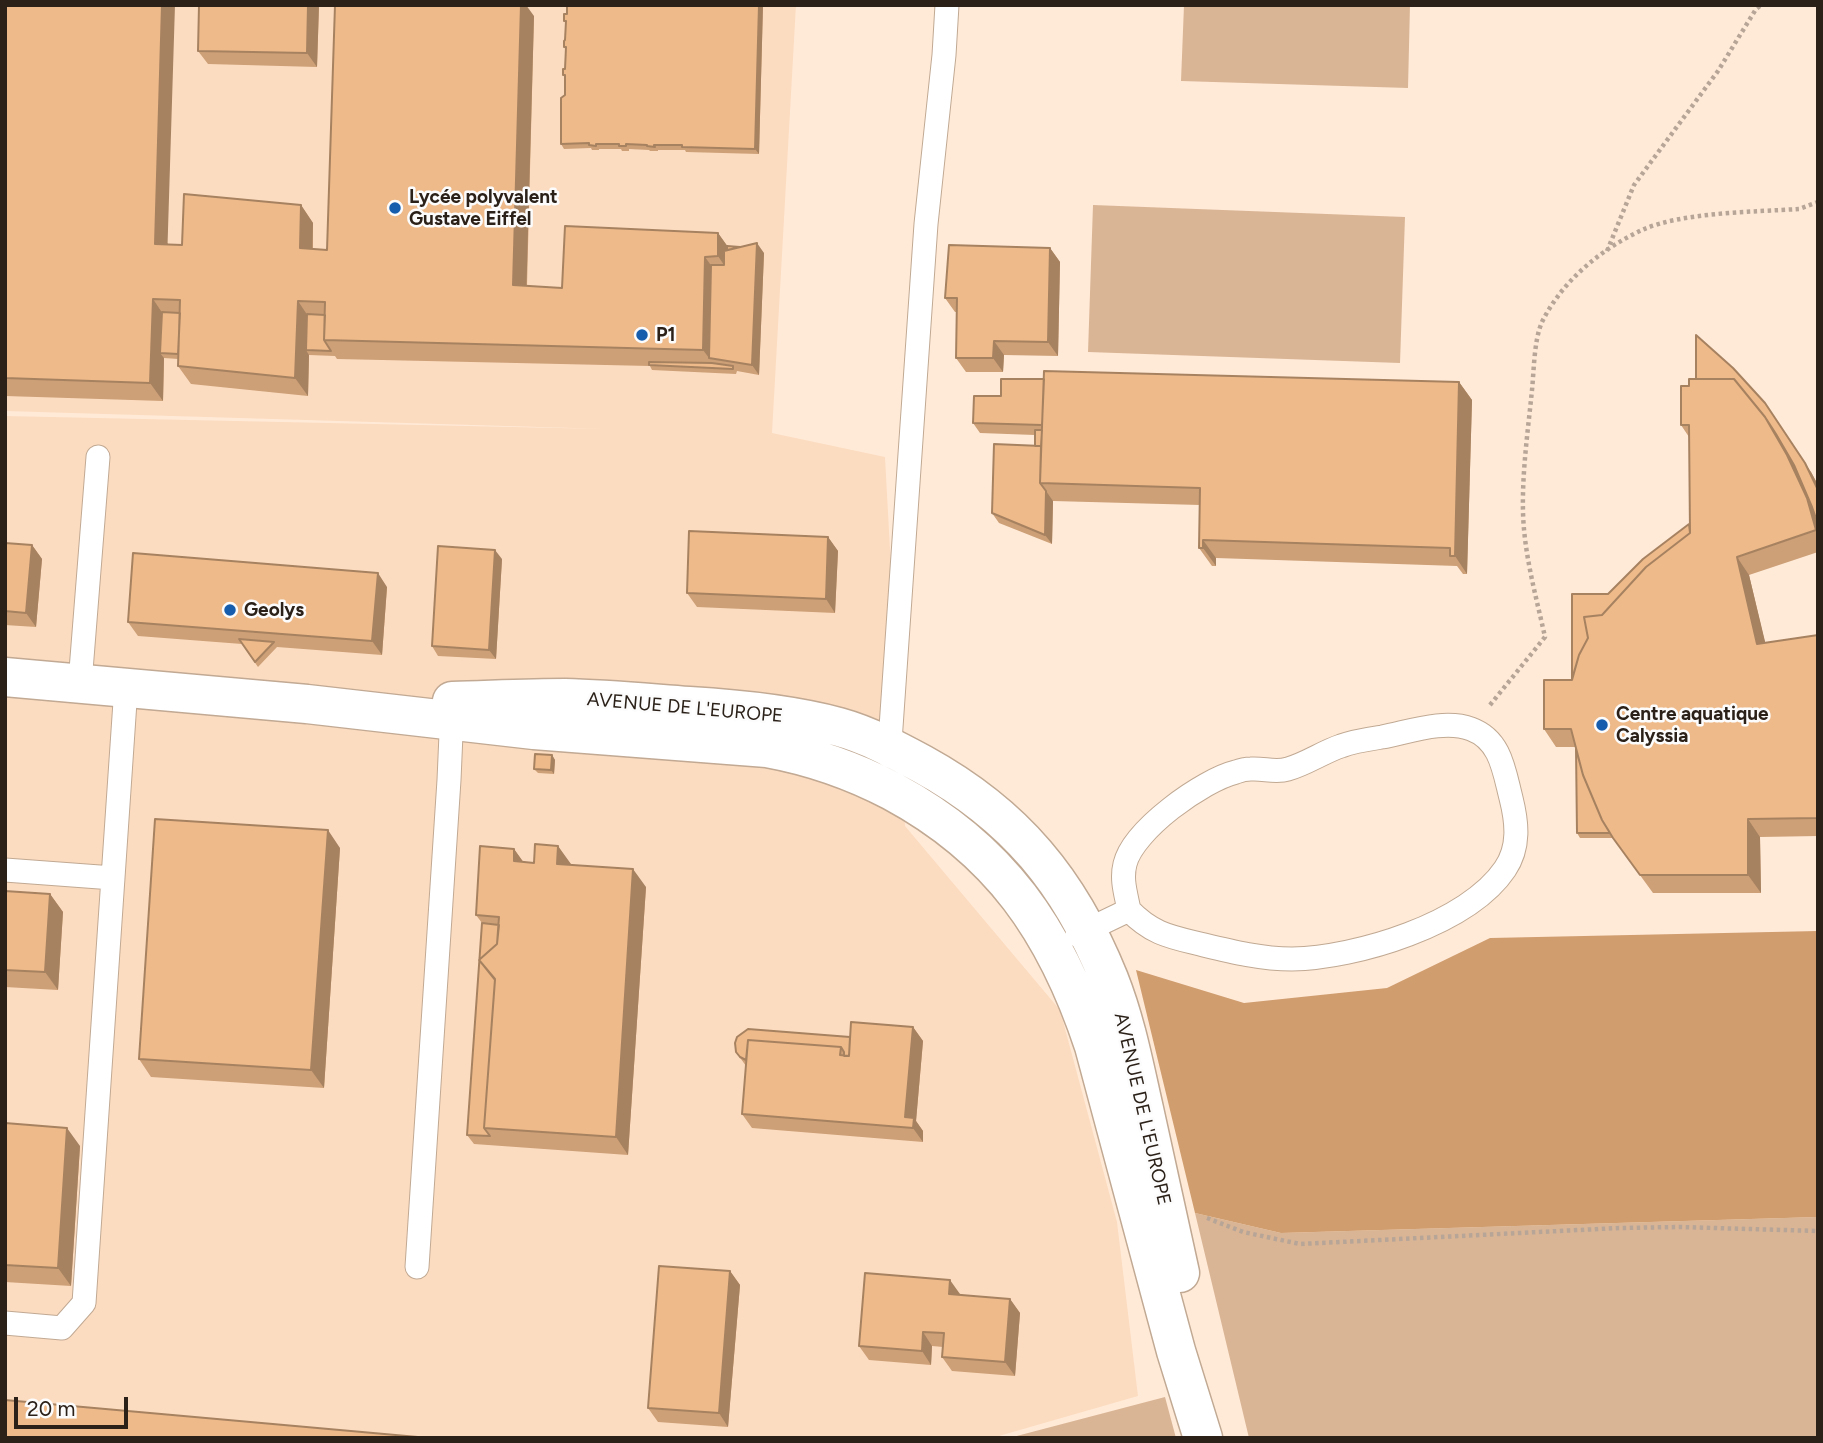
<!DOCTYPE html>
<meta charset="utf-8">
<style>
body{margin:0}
#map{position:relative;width:1823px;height:1443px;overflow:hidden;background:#ffead8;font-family:Figtree,sans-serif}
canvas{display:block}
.frame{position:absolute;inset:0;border:7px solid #2b2119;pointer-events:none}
.scale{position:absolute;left:14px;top:1397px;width:114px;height:32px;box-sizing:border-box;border:4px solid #2b2119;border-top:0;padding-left:9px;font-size:21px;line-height:24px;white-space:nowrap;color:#2b2119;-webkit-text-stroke:5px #fcfcfc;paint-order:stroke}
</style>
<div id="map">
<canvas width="1823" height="1443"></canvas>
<div class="frame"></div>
<div class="scale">20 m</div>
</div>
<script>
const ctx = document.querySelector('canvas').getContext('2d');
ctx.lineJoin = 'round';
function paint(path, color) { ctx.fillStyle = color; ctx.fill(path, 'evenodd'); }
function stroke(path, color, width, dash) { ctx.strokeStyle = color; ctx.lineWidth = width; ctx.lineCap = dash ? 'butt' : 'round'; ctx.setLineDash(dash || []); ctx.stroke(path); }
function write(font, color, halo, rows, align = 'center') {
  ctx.font = font + ' Figtree,sans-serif'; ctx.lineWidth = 5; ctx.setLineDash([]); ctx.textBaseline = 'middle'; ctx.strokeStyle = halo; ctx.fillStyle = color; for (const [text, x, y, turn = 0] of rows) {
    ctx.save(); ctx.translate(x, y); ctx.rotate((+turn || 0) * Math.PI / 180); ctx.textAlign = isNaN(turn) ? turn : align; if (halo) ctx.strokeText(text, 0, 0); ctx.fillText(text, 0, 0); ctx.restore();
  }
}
paint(new Path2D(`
 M5,5H796L772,433L885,457L905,826L1060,1010L1117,1222L1138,1396L992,1438H5V416L606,429L5,411Z`), '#fcdcc0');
paint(new Path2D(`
 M1184,5H1410L1408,88L1181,81Z
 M1093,205L1405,217L1400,363L1088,352Z
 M1195,1213L1281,1233L1818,1217V1438H1249Z
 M1165,1397L1176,1438H1009Z`), '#dab595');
paint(new Path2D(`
 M1818,931V1217L1281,1233L1195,1213L1136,970L1244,1003L1387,988L1490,938Z`), '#d09d6f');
const service = new Path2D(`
 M80,683L98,457
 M889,756L926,224L944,55L947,5
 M5,870L113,878
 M1077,935L1129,910C1153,935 1172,937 1204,945C1233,952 1262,959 1292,959C1356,958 1468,924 1505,869C1520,847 1517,822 1511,798C1504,771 1501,740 1471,729C1444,719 1409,732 1382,737C1369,739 1354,741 1341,746C1323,752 1306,764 1288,769C1275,773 1264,768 1251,769C1247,769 1241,770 1236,772C1203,780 1133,830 1125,864C1121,880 1126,894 1129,910
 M417,1267L449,780L452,711
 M5,1323L62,1328L84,1303L126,687`);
const tertiary = new Path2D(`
 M5,677L307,704L534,730L767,748C811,756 852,770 892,791C1000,849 1056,931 1094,1046L1176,1351L1203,1438
 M452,701C490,700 528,698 565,698C607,699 648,703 689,706C740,709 790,714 839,727C868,735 896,750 922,764C1015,815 1070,882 1109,979C1126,1022 1134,1065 1144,1109C1156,1164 1168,1218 1180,1273`);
stroke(service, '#c1a993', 25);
stroke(tertiary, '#c1a993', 41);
stroke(new Path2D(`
 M1607,251L1634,185L1718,71L1756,9L1761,5
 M1490,705L1545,637C1536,596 1524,554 1523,512C1522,472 1528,430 1532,390C1534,370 1534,340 1542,322C1562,281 1601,249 1642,230C1682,212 1754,212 1799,209L1818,202
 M1207,1218L1243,1232L1300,1244L1619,1228L1680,1227L1818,1231`), '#b7a597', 4.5, [3.5, 3.5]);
stroke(service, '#fff', 23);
stroke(tertiary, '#fff', 38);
paint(new Path2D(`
 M5,5L168,244L182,245L301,205L313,223V249L327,250L534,16L527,286L562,288L718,233L727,246L764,253L759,375L737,371L736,374L652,370L650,366L337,359L335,356L309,355L308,396L191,384L178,366V359L164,358L163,401L5,396Z
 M199,5H319L317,67L208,64L198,51Z
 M763,5L759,154L686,152L685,150H658V151H650L649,150L629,149V151H622L621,149H599V150H592L591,148L564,149L561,144L565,95V78L563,75L565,69L566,50L564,47L565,40L566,23L564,21L567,14Z
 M1050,248L1060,262L1058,356L1004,355L1003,372H966L956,358L957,312H955L945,298Z
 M1459,382L1472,400L1467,574H1463L1457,566L1216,558V566H1212L1199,548L1200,505L1053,501L1052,544L999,523L992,513L1035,446V435L980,433L973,423L1001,396Z
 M1681,386L1811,472L1818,485V552L1749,575L1765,643L1818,635V836L1760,837L1761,893H1653L1613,838H1580L1577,833L1576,747H1556L1544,729L1572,680L1608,594L1689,524V437L1681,425Z
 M828,537L838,551L835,613L697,607L687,593Z
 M5,543L32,545L42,559L36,627L5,625Z
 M502,559L496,659L438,656L432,646Z
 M387,587L382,655L277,647L258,667L242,644L138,636L128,622Z
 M552,755L555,760L554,774L538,773L534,769Z
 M558,846L570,865L646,887L628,1155L474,1144L467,1135L482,923L476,915L514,849L523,862L534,863Z
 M340,848L324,1088L151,1077L139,1059Z
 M5,891L50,894L63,912L58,990L5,987Z
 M913,1027L923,1041L916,1121L923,1131V1142L752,1128L742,1114L746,1066L736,1052L850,1037Z
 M5,1123L80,1146L71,1286L5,1282Z
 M730,1271L740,1285L728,1427L658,1422L648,1408Z
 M960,1294V1295L1010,1299L1020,1313L1015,1376L952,1371L942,1357L943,1347L932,1346L931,1365L869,1360L859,1346Z`), '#cda077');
paint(new Path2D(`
 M162,5H175L167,262L155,244Z
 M308,5H319L317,67L307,53Z
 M521,5H526L534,16L526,303L513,285Z
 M759,5H763L759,154L755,149Z
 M301,205L313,223L312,266L300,248Z
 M718,233L731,251L730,274L718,256Z
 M757,243L764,253L759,375L752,365Z
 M1050,248L1060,262L1058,356L1048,342Z
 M705,257L718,275L709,358L703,350Z
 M153,299L165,317L160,353L164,358L163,401L150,383Z
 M298,301L310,319L306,350L309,355L308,396L295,378Z
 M994,341L1004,355L1003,372L993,358Z
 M1459,382L1472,400L1467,574L1455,556Z
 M1771,412L1811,472L1818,485V490Z
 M1765,417L1777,435L1800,473L1818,513V532Z
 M1046,491L1053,501L1052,544L1045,535Z
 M828,537L838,551L835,613L826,599Z
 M1203,540L1216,558V566L1203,548Z
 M32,545L42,559L36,627L26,613Z
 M495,550L502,559L496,659L489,650Z
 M1737,557L1749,575L1770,662L1757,644Z
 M378,573L387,587L382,655L372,641Z
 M552,755L555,760L554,774L551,770Z
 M1748,819L1760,837L1761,893L1748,875Z
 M328,830L340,848L324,1088L311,1070Z
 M558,846L571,864L569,882L557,864Z
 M514,849L527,867L514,861Z
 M633,869L646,887L628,1155L616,1137Z
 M50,894L63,912L58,990L45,972Z
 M913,1027L923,1041L916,1121L923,1131V1142L905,1117Z
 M67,1128L80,1146L71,1286L58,1268Z
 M730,1271L740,1285L728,1427L719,1413Z
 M950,1280L960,1294L959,1308L949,1294Z
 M1010,1299L1020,1313L1015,1376L1005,1362Z
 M923,1332L932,1346L931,1365L922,1351Z`), '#a78261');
const building = new Path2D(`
 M5,5H162L155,244L182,245L184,194L301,205L300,248L327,250L335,5H521L513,285L562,288L565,226L718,233V256L705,257L703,350L324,340L325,302L298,301L295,378L178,366L180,300L153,299L150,383L5,378Z
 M199,5H308L307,53L198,51Z
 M567,5H759L755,149L682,147V145H654L655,147L647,146V145L626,144V146H619V144H596V146L589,145V143L561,144V98L565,95V75H563V69H565L566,47H564V41L565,40L566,21H564V14H567Z
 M757,243L752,365L709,358L711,265H724V251Z
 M949,245L1050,248L1048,342L994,341L993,358H956L957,298H945Z
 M727,246L740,247L727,250Z
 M162,312L180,313L178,354L160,353Z
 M307,314L325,315L324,340L331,351L306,350Z
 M1696,335L1733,368L1765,403L1805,463L1818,490V524L1812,507L1794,465L1776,434L1765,417L1734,379H1696Z
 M649,362L712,363L733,366V369L649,365Z
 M1044,371L1459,382L1455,556H1450V548L1203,540V548H1199L1200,488L1040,483Z
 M1001,379H1044L1042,425L973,423L974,396H1001Z
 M1689,379H1734L1765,417L1787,455L1807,498L1816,530L1737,557L1757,644L1818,635V818L1748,819V875H1640L1613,838L1602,820L1583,775L1571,729H1544V680H1572L1579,655L1588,638L1584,617L1602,615L1646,567L1690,533L1689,425H1681V386H1689Z
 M1035,430H1042L1041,446H1035Z
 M994,444L1041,446L1040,483L1046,491L1045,535L992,513Z
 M1689,524L1690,533L1646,567L1602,615L1584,617L1588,638L1579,655L1572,679V594H1608L1643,559Z
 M689,531L828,537L826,599L687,593Z
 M5,543L32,545L26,613L5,611Z
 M438,546L495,550L489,650L432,646Z
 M133,553L378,573L372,641L128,622Z
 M239,639L274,642L255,662Z
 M1576,749L1583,775L1602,820L1610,833H1577Z
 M535,754L552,755L551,770L534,769Z
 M155,819L328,830L311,1070L139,1059Z
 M535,844L558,846L557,864L633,869L616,1137L484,1128L495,979L479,960L497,944L499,917L476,915L480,846L514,849V861L534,863Z
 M5,891L50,894L45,972L5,970Z
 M482,923L499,925L497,944L479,960L495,980L484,1128L490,1136L467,1135Z
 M851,1022L913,1027L905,1117L914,1118L913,1128L742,1114L748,1040L841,1047L840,1055L849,1056Z
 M748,1029L850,1037L849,1056H844V1052L841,1047L748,1040L746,1060L740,1057L736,1052L735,1043L737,1037Z
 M5,1123L67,1128L58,1268L5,1265Z
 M659,1266L730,1271L719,1413L648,1408Z
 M865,1273L950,1280L949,1294L1010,1299L1005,1362L942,1357L944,1333L923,1332L922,1351L859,1346Z
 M5,1400L429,1438H5Z`);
paint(building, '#eeba8a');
stroke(building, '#a78261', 2);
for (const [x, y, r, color] of [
 [395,208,7,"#175dad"],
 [642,335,7,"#175dad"],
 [230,610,7,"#175dad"],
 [1602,725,7,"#175dad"]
]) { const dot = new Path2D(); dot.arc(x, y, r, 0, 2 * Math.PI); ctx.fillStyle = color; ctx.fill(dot); stroke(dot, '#fcfcfc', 2.5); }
write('bold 19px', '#2b2119', '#fcfcfc', [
 ["Lycée polyvalent",409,197],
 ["Gustave Eiffel",409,219],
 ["P1",656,335],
 ["Geolys",244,610],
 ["Centre aquatique",1616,714],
 ["Calyssia",1616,736]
], 'left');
write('19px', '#2b2119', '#fcfcfc', [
 ["AVENUE DE L'EUROPE",685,708,5],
 ["AVENUE DE L'EUROPE",1142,1109,77]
]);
</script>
